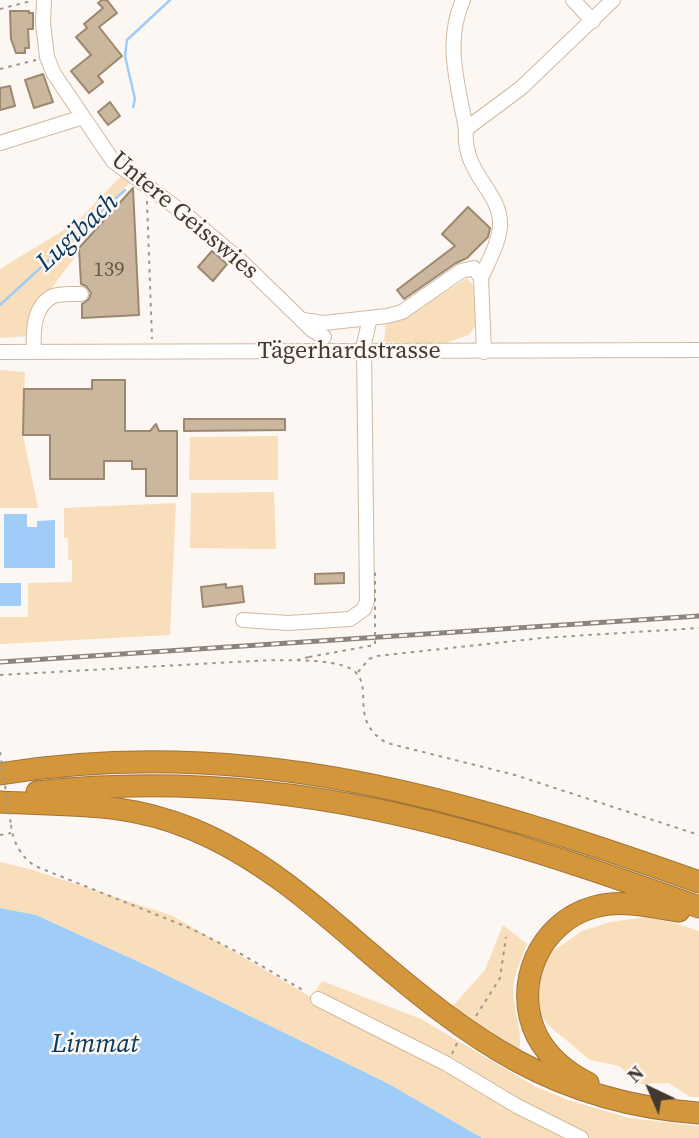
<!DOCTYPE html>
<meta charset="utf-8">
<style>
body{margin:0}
#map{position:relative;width:699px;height:1138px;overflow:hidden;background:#fcf7f2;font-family:"Source Serif 4",serif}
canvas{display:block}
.north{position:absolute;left:615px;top:1054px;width:70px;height:70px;-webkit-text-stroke:5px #fcf7f2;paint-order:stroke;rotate:316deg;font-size:19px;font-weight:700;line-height:28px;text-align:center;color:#42392f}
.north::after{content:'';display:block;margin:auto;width:24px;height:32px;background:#42392f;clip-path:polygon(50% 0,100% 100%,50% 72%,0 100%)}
</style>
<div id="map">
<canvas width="699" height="1138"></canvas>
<div class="north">N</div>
</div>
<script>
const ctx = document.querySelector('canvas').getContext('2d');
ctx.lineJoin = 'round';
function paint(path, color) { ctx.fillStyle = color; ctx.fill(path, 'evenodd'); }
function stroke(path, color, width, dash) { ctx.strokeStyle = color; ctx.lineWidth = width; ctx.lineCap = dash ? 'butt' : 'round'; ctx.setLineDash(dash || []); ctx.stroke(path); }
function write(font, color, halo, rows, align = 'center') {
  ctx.font = font + ' "Source Serif 4",serif'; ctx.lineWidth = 5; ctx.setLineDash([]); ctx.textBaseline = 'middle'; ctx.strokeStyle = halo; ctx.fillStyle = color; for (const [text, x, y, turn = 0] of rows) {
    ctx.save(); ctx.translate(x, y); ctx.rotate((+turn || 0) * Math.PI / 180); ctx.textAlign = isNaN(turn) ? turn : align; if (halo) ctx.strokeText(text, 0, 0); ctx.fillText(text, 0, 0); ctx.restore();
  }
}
paint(new Path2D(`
 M122,175L132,180L76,239L75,257L28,319V336L0,338V269L77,222Z
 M467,278L476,289L479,320L469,335L443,344L384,342L386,323L402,320Z
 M0,370L25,372L23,435L38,508H0Z
 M278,436V480H189L190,437Z
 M274,492L276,549L190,548L191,493Z
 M176,503L170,635L0,644V617H28V583L72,582V560H68V538H64V508Z
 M0,862L33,870L173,916L311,997L322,981L421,1019L536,1087L568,1100L629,1118L699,1126V1138H482L389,1084L150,967L36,915L0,908Z
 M646,917L675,923L699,931V1097H690L669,1083L639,1084L619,1066L590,1060L547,1024L538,1010V979L550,953L582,931L610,922Z
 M503,925L527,944C523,956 516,969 514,981C510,1004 524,1029 519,1051L451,1008L485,970Z`), '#f9debb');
paint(new Path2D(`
 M4,514H27V527H37V521L55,520V568H4Z
 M0,583H21V606H0Z
 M0,908L36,915L150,967L389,1084L482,1138H0Z`), '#a0ccf8');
stroke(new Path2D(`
 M133,107L135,99L125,56L127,40L170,0
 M0,305L125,190`), '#a0ccf8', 2.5);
const building = new Path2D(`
 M102,0H107L117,13L99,27L122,56L98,76L103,82L89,93L71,71L91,55L76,37L87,28L84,24L103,8L98,3Z
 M10,11H29V13H33V29H28L29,48H25V53H16L11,39Z
 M43,74L53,102L34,108L25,80Z
 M10,86L15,106L0,110V88Z
 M110,102L120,116L108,125L98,112Z
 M133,188L139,315L82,318V304L89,299L91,293L86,286L81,284L79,248Z
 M468,207L490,228L488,237L467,258L456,263L404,299L397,290L455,246L442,234Z
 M212,251L227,264L213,281L198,267Z
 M92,380H125V431H150L156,424L159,431H177V496H146V469H132V461H104V479H50V435H23L24,389H92Z
 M184,419H285V430L184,431Z
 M344,573V583L315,584V574Z
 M226,584V588L242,586L244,602L203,607L201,587Z`);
paint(building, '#cbb79d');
stroke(building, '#9b886f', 2);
const minor = new Path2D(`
 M44,0L43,23L47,57L54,74L113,161L189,217L240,260L312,330L324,337
 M463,0C444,42 458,85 466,129
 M573,0L593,21
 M0,143L83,117
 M481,278C488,262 499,243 500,226C502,191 462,175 466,129L521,88L613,0
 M303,320L324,323L387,316L402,312L461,271L474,268L481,278L484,352
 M34,351C33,332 33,306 53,296C61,293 73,294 81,294
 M0,352L699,350
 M243,620L288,623L350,619L364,609L367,601L364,344L370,318
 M318,999L447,1064L517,1106L581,1138`);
const highway = new Path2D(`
 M0,774C248,733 468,800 699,882
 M37,792C279,765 475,827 699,907
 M0,802C71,806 124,801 192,829C258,856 312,903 365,949C471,1040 555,1103 699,1113
 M588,1083C568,1073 548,1057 537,1036C512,986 539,922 594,907C623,899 650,907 679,911`);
stroke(minor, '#cfbaa0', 16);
stroke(highway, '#a07537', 23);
stroke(new Path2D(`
 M0,9L31,1
 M0,69L36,60
 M147,201L152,339
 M297,660L309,657
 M358,672L369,659L377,656L542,638L699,628
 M0,675L253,661C275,660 333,658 351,669C377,684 346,720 387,743L515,775L699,835
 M11,825C13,842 21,857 35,866L192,929L243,955L306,992
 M0,835L11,833
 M476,1016L500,978L506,937
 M452,1054L457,1043`), '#9e9790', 2, [3.5, 5]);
stroke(minor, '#fff', 14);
stroke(highway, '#d3963b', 21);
const rail = new Path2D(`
 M0,662L699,616`);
stroke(rail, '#8b847b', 5);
stroke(rail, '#fcf7f2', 2.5, [8]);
stroke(new Path2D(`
 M309,657L375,645V568
 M0,752L11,825`), '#9e9790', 2, [3.5, 5]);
write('21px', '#64584a', null, [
 ["139",109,271]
]);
write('24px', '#42392f', '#fcf7f2', [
 ["Untere Geisswies",184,216,40],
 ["Tägerhardstrasse",349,352]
]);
write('italic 26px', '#063960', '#fcf7f2', [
 ["Lugibach",78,233,-43],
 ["Limmat",95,1045]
]);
</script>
